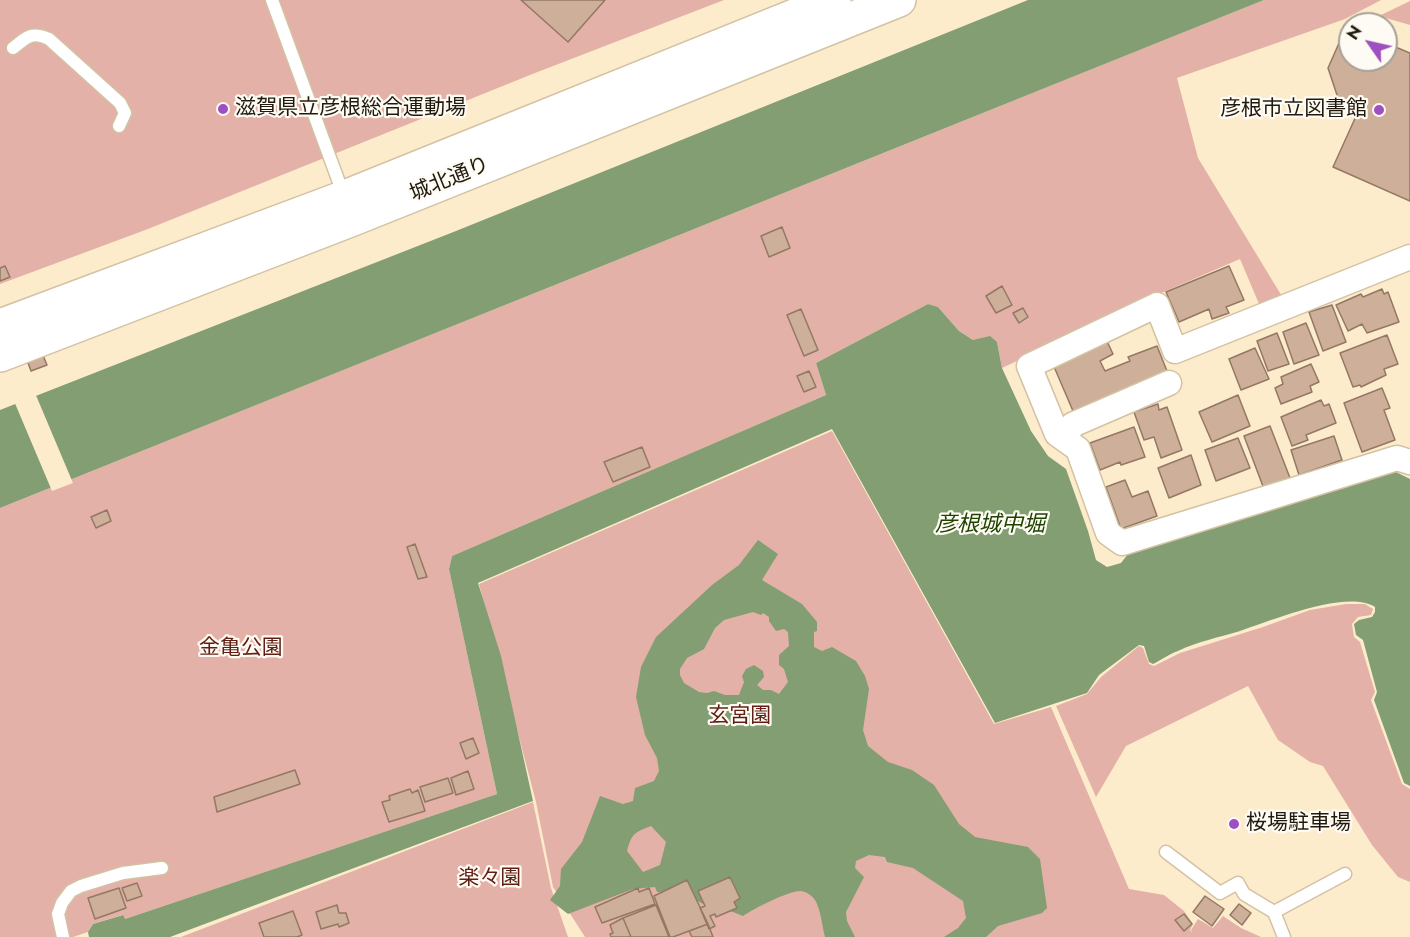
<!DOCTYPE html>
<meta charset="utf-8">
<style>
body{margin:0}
#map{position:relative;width:1410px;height:937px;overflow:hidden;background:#fdeccb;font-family:Jost,sans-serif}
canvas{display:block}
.north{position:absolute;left:1338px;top:12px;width:60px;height:60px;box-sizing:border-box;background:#fefbf4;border:2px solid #a5a198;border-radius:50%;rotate:304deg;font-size:16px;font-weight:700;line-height:24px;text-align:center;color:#201a0e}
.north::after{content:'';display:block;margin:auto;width:21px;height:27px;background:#9f50c0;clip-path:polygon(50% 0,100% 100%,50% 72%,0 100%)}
</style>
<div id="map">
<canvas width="1410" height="937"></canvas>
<div class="north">N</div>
</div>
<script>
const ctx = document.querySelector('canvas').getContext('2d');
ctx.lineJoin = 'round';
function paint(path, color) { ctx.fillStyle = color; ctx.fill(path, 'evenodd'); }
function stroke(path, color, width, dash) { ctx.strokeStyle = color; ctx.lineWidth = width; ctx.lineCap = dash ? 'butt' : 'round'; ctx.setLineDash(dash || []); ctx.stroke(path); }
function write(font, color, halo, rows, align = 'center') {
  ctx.font = font + ' Jost,"Noto Sans JP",sans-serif'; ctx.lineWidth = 4.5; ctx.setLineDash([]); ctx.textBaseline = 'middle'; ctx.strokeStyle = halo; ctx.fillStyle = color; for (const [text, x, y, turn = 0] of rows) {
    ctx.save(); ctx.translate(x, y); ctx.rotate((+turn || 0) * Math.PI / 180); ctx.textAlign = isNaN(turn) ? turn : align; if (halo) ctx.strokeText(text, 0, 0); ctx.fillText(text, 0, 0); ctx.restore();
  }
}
paint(new Path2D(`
 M0,0H724L535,73L148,229L0,284Z
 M1264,0H1381L1345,19L1177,78L1198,158L1283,298L1262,311L1240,259L1159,294L1002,368L997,342L973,340L959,331L938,307L928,304L816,363L826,395L452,556L449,569L497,794L125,919L122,915L93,924L88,932L73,937H0V508Z
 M1410,1V25L1379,16Z
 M832,431L994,724L1051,707L1129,889L1164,895L1184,911L1193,924L1190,930L1192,933L1191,930L1198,919L1213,928L1223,916L1241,928L1261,937H585L553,887L536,802L479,584Z
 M1346,604H1365L1373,609L1371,615L1358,617L1352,624L1354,637L1360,642L1375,692L1371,700L1402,784L1410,789V882L1398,877L1372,845L1323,766L1310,762L1278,740L1248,686L1126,746L1096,797L1056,706L1087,694L1101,677L1139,646L1143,648L1149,664L1154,666L1180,653L1263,627L1310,610Z
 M533,802L551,888L568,937H181Z`), '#e3b1a7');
paint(new Path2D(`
 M1028,0H1264L0,508V410L456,231Z
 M928,304L938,307L959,331L973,340L990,336L997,342L1002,368L1031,431L1048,456L1066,469L1088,531L1096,560L1107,567L1121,563L1128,554L1396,472L1410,479V786L1404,783L1374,700L1377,692L1363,640L1356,635L1354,624L1359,620L1372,617L1375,612V607C1346,589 1271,621 1240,631C1220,637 1196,642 1178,651C1169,654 1161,660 1153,664L1149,662L1144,646L1139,645L1099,675L1087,693L995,723L832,429L478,583L501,656L533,801L170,937H89L88,932L93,924L123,915L125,919L497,794L449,569L452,556L826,395L816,363Z
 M758,540L778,554L762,580L802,604L817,622V631L814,632V647L822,651L832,647L856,661L865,676L869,689L863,730L868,746L888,762L912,770L934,785L959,824L975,837L1028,847L1040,859L1047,908L1042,913L998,926L986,937H944L958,928L966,918L963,901L913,868L887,862L885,857L869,855L856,861L855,868L864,877L846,912L847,921L855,937H825C822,926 821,910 815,900C812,895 805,891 800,891C788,891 753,909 743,916L733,912L701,903L683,892H657L655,887L633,889L568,914L550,900L560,886L561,869L582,842L600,796L623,804L633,801L635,788L654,781L659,771L657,758L645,735L636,697L641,667L656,637L712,585L739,565ZM753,612L761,615L763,613L769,617V621L776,631L784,629L788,632L789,646L779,655V665L784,669L788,682L779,694L771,690H763L757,685L764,677L763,671L754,665L746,669L742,676L744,682L739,695H725L714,691L707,693L699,692L684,683L680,675V669L687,658L704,649L715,628L724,620ZM651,826L666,842L660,865L643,872L627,851C632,833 634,833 651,826Z`), '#829e72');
paint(new Path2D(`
 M35,393L73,483L52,491L14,401Z`), '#fdeccb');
const building = new Path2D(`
 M521,0H605L568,42Z
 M1347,25L1350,27V60H1386V43L1410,53V201L1333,167L1357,114L1341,107L1328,68Z
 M782,227L790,248L769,257L761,236Z
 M5,266L10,277L0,281V268Z
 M1229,266L1244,300L1226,307L1229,313L1212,319L1209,309L1179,322L1166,292Z
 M1002,286L1012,305L996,313L986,296Z
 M1382,289L1384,294L1388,292L1399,322L1367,333L1362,324L1348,331L1336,305L1361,294L1363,297Z
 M1332,305L1346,342L1323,351L1309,312Z
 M1023,308L1028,317L1019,323L1013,313Z
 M801,309L818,350L804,356L787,315Z
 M1306,323L1319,355L1294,364L1283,332Z
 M1277,333L1289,364L1268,371L1257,341Z
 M1387,335L1398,364L1384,369L1386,375L1361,387L1360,385L1353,387L1340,353Z
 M1106,339L1113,354L1100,361L1105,371L1130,361L1128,357L1157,346L1167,371L1073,411L1052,362Z
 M1255,348L1269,379L1241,390L1229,359Z
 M42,353L47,365L31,371L27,360Z
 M1311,364L1319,382L1310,386L1312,392L1281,404L1275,388L1283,384L1281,377Z
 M809,371L816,387L804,392L797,376Z
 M1382,388L1390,408L1384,410L1395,440L1362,452L1344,403Z
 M1238,395L1250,426L1212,442L1199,412Z
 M1321,400L1324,406L1329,404L1336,423L1306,435L1308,440L1292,446L1281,417Z
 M1158,404L1159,410L1167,407L1182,450L1161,458L1154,437L1144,440L1134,412Z
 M1270,426L1290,478L1264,489L1244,436Z
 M1134,427L1145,457L1121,465L1120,462L1100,470L1090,443Z
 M1334,436L1342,460L1299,475L1291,450Z
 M1238,438L1250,468L1216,481L1205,450Z
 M642,447L650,467L613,482L604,462Z
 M1191,455L1201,485L1169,498L1158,468Z
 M1125,480L1132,497L1148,491L1157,516L1121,529L1106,487Z
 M107,510L111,521L96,528L91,517Z
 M415,544L427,577L418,579L407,547Z
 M473,738L479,753L466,759L460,743Z
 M295,770L300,784L217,812L214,797Z
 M468,771L474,789L456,795L451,778Z
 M448,778L453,793L425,802L420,787Z
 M410,789L412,793L418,790L425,811L389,822L382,802L390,800L389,796Z
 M730,877L740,898L734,902L737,908L716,917L715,914L710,916L715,926L709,929L700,908L705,906L698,891Z
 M687,880L708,924L673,937H670L654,896Z
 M137,883L142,896L127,901L122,888Z
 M119,888L126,908L95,919L88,898Z
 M638,888L639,892L649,888L655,904L602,923L595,907Z
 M1205,896L1224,909L1212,926L1193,912Z
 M1239,904L1251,913L1242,925L1230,915Z
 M337,905L339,913H346L349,923L339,927L338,924L321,929L316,912Z
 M656,905L669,937H631L623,918Z
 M293,911L302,935L297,937H264L259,923Z
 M1184,914L1192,924L1184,931L1175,920Z
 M623,918L631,937H611L610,934L613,933L610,925Z
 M708,924L713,937H692L689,931Z`);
paint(building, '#cdaf9a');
stroke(building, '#947864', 1.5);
const service = new Path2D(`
 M272,0L344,196
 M13,48C27,37 31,31 49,39L120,103L125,113L119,126
 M1166,852L1220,893L1238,883L1244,894L1274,912L1345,874
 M1274,912L1284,937
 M63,937L58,914L62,903L71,891L81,886L123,873L162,868`);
const minor = new Path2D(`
 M1410,257L1175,351L1157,305L1029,366L1057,434L1078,449L1108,533L1122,543L1397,458L1410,462
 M1065,440L1072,425L1169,383`);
const secondary = new Path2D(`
 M0,326L345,197L834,0
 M0,355L353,219L899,0`);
stroke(service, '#d3c2a3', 15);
stroke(minor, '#d3c2a3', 27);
stroke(secondary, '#d3c2a3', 36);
stroke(service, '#fff', 12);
stroke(minor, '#fff', 24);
stroke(secondary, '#fff', 33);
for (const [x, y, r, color] of [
 [223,109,6,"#9f50c0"],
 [1379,110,6,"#9f50c0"],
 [1234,824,6,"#9f50c0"]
]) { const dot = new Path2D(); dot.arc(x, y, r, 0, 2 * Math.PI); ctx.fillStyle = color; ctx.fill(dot); stroke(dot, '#fefbf4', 2); }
write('21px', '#201a0e', '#fefbf4', [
 ["滋賀県立彦根総合運動場",235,109],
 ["彦根市立図書館",1367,110,"right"],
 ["桜場駐車場",1246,824]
], 'left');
write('21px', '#201a0e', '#fefbf4', [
 ["城北通り",450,180,-22]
]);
write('21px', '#621e13', '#fefbf4', [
 ["金亀公園",241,649],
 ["玄宮園",740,717],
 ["楽々園",490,879]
]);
write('italic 22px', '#1f4300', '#fefbf4', [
 ["彦根城中堀",990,526]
]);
</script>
